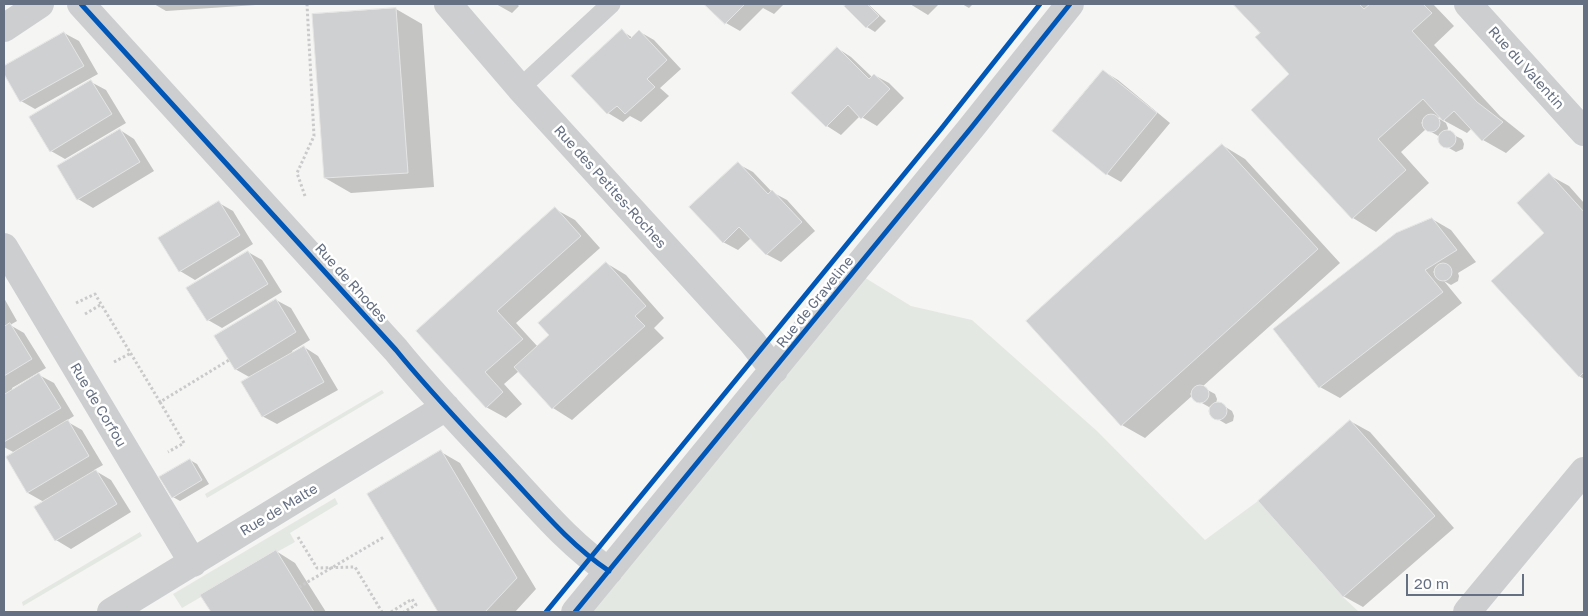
<!DOCTYPE html>
<style>
body{margin:0}
#map{position:relative;width:1588px;height:616px;overflow:hidden;background:#f5f5f4;font-family:"Golos Text",sans-serif}
canvas{display:block}
.frame{position:absolute;inset:0;border:5px solid #667083;pointer-events:none}
.scale{position:absolute;left:1406px;top:574px;width:118px;height:22px;box-sizing:border-box;border:2px solid #667083;border-top:0;padding-left:6px;font-size:15px;line-height:18px;white-space:nowrap;color:#667083;-webkit-text-stroke:4px #fff;paint-order:stroke}
</style>
<div id="map">
<canvas width="1588" height="616"></canvas>
<div class="frame"></div>
<div class="scale">20 m</div>
</div>
<script>
const ctx = document.querySelector('canvas').getContext('2d');
ctx.lineJoin = 'round';
function paint(path, color) { ctx.fillStyle = color; ctx.fill(path, 'evenodd'); }
function stroke(path, color, width, dash) { ctx.strokeStyle = color; ctx.lineWidth = width; ctx.lineCap = dash ? 'butt' : 'round'; ctx.setLineDash(dash || []); ctx.stroke(path); }
function write(font, color, halo, rows, align = 'center') {
  ctx.font = font + ' "Golos Text",sans-serif'; ctx.lineWidth = 5; ctx.setLineDash([]); ctx.textBaseline = 'middle'; ctx.strokeStyle = halo; ctx.fillStyle = color; for (const [text, x, y, turn = 0] of rows) {
    ctx.save(); ctx.translate(x, y); ctx.rotate((+turn || 0) * Math.PI / 180); ctx.textAlign = isNaN(turn) ? turn : align; if (halo) ctx.strokeText(text, 0, 0); ctx.fillText(text, 0, 0); ctx.restore();
  }
}
paint(new Path2D(`
 M854,271L911,306L972,320L1097,431L1205,540L1258,501L1343,597L1359,612H575Z
 M382,390L384,393L207,498L205,494Z
 M335,498L338,504L290,533L295,542L277,552L275,550L201,595V597L182,608L173,594Z
 M140,532L142,536L23,606L22,602Z`), '#e4e8e2');
paint(new Path2D(`
 M154,4H271L166,11Z
 M496,4H517L519,6L512,13Z
 M706,4H784L774,14L763,8L740,31L726,23Z
 M848,4H868L886,21L875,32L867,27L846,6Z
 M910,4H939L928,15Z
 M962,4H973L969,8Z
 M1235,4H1368L1370,5L1371,4H1433L1454,26L1434,45L1500,116L1525,136L1506,153L1483,140L1472,128L1467,133L1445,121L1441,116L1438,118L1446,123L1448,128L1447,132L1462,139L1464,144L1463,149L1456,152L1440,143V137L1426,129L1401,152L1429,183L1376,232L1353,218L1253,110L1291,74L1261,33Z
 M396,9L422,24L434,187L351,193L325,178L313,15Z
 M622,31L633,38L640,32L654,40L681,69L660,88L669,96L641,122L630,116L623,122L608,113L573,76Z
 M64,33L79,41L98,74L35,109L21,101L4,71V67Z
 M837,48L851,57L872,77L874,75L889,83L904,98L877,126L860,116L841,135L827,126L793,93Z
 M1103,71L1118,80L1170,123L1121,182L1107,174Z
 M91,82L106,90L126,123L65,159L51,151Z
 M120,130L134,139L154,171L93,208L78,199L59,167Z
 M1222,145L1245,159L1340,263L1202,387L1215,394L1217,399L1216,404L1219,403L1232,411L1234,416L1233,421L1226,424L1211,415L1210,410L1214,404L1209,407L1193,398V395L1145,438L1122,425L1028,321Z
 M738,164L753,172L772,192L787,200L815,231L781,262L766,254L751,238L738,250L723,242Z
 M1549,175L1569,186L1584,203V379L1579,376L1546,233Z
 M219,203L233,211L253,244L195,280L180,271L160,239Z
 M555,209L575,220L600,248L516,323L538,347L551,335L606,263L626,275L664,318L654,328L664,338L572,420L553,408L519,371L504,384L522,404L506,418L486,407L418,331Z
 M1432,219L1451,230L1476,262L1458,273L1459,276L1458,281L1451,285L1444,281L1462,303L1340,398L1320,387Z
 M248,252L262,260L282,292L222,328L208,320Z
 M4,298L17,321L10,325L24,333L46,368L12,388L13,391L39,375L54,383L74,416L66,421L82,430L103,465L94,470L111,480L131,512L71,549L56,540L36,507L44,502L28,493L15,453L4,447Z
 M276,300L291,308L310,340L292,351L293,353L304,347L318,356L338,390L277,424L262,416L251,378L235,369Z
 M1350,421L1370,432L1454,528L1363,607L1343,596Z
 M441,452L460,463L536,589L515,612H439L369,495Z
 M190,460L197,464L209,484L180,501L173,497Z
 M276,551L295,563L326,612H212L202,595Z`), '#0003');
const building = new Path2D(`
 M704,4H745L725,24Z
 M847,4H867L879,16L866,28L844,6Z
 M1233,4H1359L1364,9L1370,4H1423L1432,13L1412,31L1477,102L1503,122L1482,141L1454,111L1443,121L1423,99L1378,139L1406,170L1352,219L1251,110L1289,74L1255,37L1260,33Z
 M396,8L408,173L324,178L312,14Z
 M622,29L630,39L639,30L667,60L647,79L655,87L625,114L617,106L607,114L571,76Z
 M64,32L84,66L20,102L4,74V66Z
 M837,47L869,79L874,74L890,89L861,119L848,105L826,127L791,93Z
 M1103,70L1157,113L1106,175L1052,131Z
 M91,80L112,114L50,152L29,117Z
 M1422 123a9 9 0 1 1 18 0a9 9 0 1 1-18 0Z
 M120,129L140,162L77,200L57,166Z
 M1438 139a9 9 0 1 1 18 0a9 9 0 1 1-18 0Z
 M1222,144L1318,249L1121,426L1026,321Z
 M738,162L768,194L772,190L802,222L766,255L739,227L723,243L689,207Z
 M1549,173L1584,212V372L1579,377L1491,281L1544,233L1517,203Z
 M219,201L240,235L179,272L158,238Z
 M555,207L581,236L497,311L523,339L485,372L503,392L486,408L416,331Z
 M1432,218L1457,250L1425,270L1443,292L1319,388L1273,329L1396,233Z
 M248,251L268,284L207,321L186,288Z
 M606,262L646,306L635,316L645,326L552,409L514,367L549,335L538,323Z
 M1434 272a9 9 0 1 1 18 0a9 9 0 1 1-18 0Z
 M276,299L296,332L235,370L214,336Z
 M10,323L32,359L4,376V327Z
 M304,346L324,382L262,417L241,382Z
 M39,373L61,408L4,442V395Z
 M1191 394a9 9 0 1 1 18 0a9 9 0 1 1-18 0Z
 M1209 411a9 9 0 1 1 18 0a9 9 0 1 1-18 0Z
 M68,420L89,456L27,493L6,457Z
 M1350,420L1435,516L1343,597L1258,501Z
 M441,450L517,578L485,612H438L367,494Z
 M190,459L202,480L172,498L159,477Z
 M96,470L117,504L55,541L34,507Z
 M276,550L314,612H211L200,595Z`);
paint(building, '#cfd0d1');
stroke(building, '#e4e4e4', 1);
stroke(new Path2D(`
 M305,196L297,173L314,136L307,4
 M76,303L95,294L160,402L229,360
 M85,314L102,304
 M114,362L131,353
 M160,402L184,443L168,452
 M298,537L317,568L355,567L382,612
 M299,587L384,537
 M391,612L412,599L416,605L404,612`), '#cacacb', 3, [2.5, 2.5]);
stroke(new Path2D(`
 M520,88L611,4`), '#cdcecf', 19);
stroke(new Path2D(`
 M81,4L396,350C430,392 468,431 505,471C538,506 569,544 609,571
 M448,4L520,88L752,342L774,370
 M1468,4L1584,132
 M4,28L40,4
 M4,247L193,563
 M111,612L446,407
 M575,612L971,128L1070,4
 M1467,612L1584,471`), '#cdcecf', 28);
stroke(new Path2D(`
 M81,4L396,350C430,392 468,431 505,471C538,506 569,544 609,571
 M546,612L941,129L1040,4
 M575,612L971,128L1070,4`), '#0057b8', 5);
write('14px', '#667083', '#fff', [
 ["Rue du Valentin",1526,68,48],
 ["Rue des Petites-Roches",610,187,48],
 ["Rue de Rhodes",351,283,48],
 ["Rue de Graveline",815,302,-51],
 ["Rue de Corfou",98,405,59],
 ["Rue de Malte",279,510,-31]
]);
</script>
